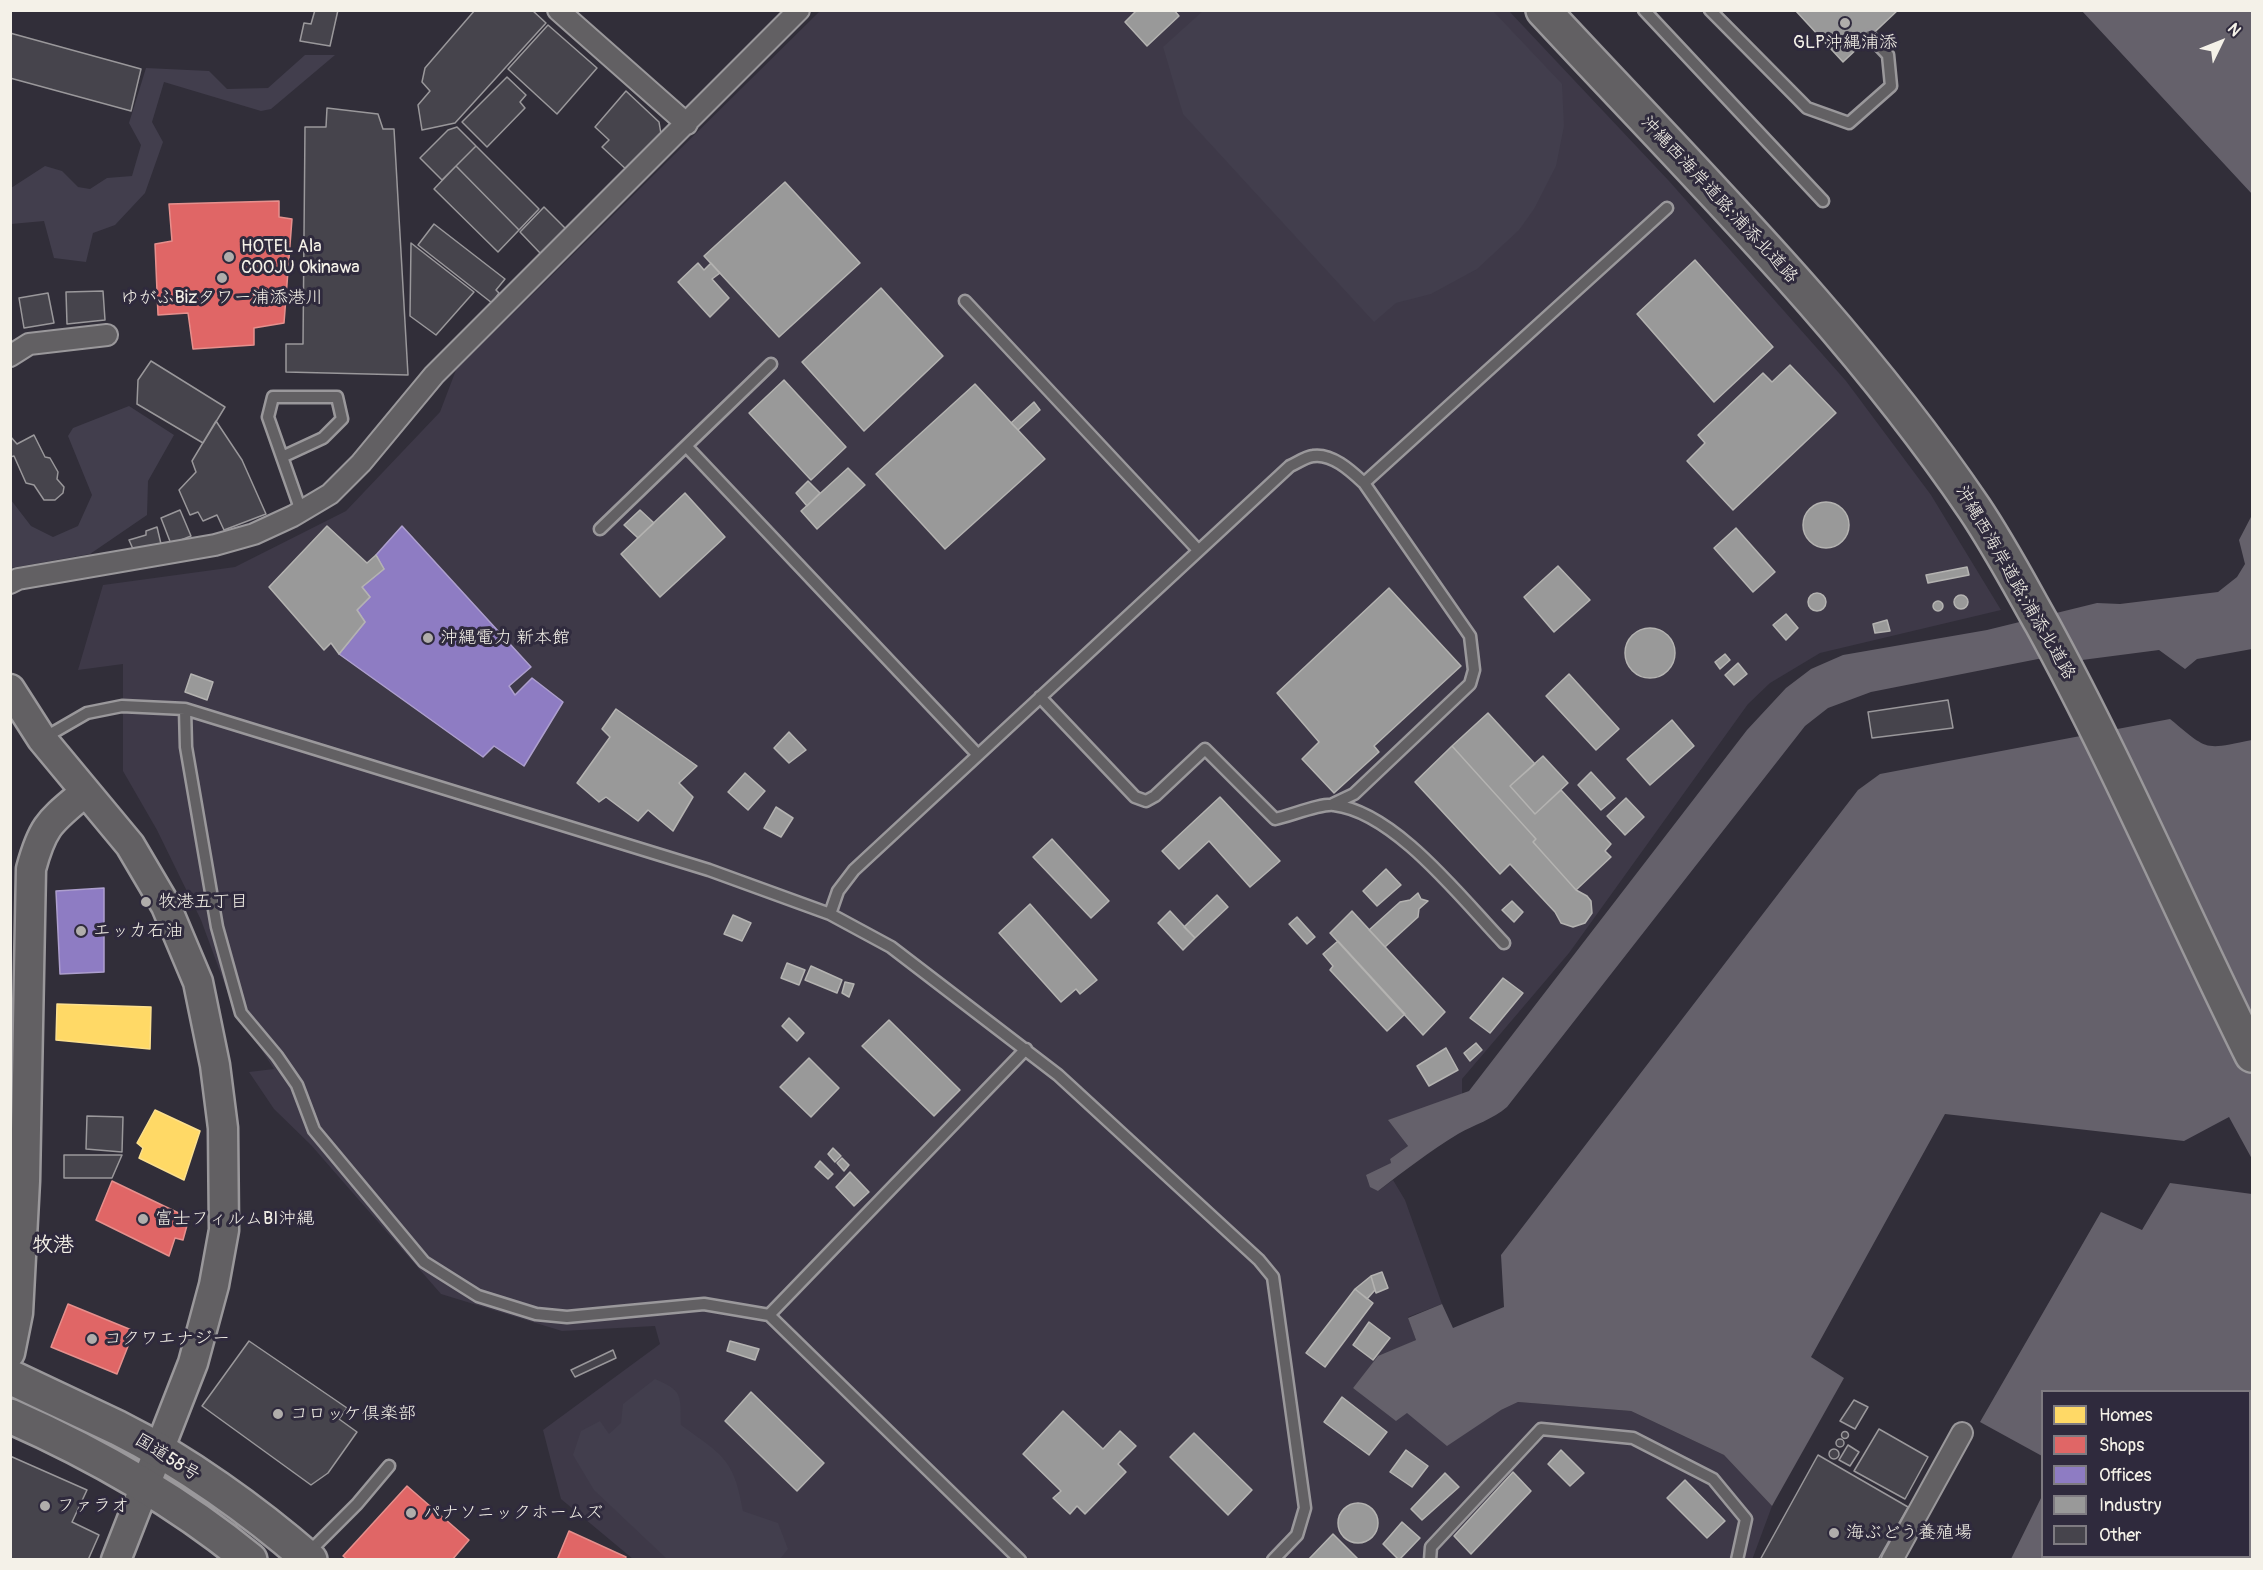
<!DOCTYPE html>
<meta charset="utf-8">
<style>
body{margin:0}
#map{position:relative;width:2263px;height:1570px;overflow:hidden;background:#312e39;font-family:Pangolin,sans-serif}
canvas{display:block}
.frame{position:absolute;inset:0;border:12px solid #f4f1e8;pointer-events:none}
.legend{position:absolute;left:2041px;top:1390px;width:210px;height:168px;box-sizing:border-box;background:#2f2a3d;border:2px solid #7e7a81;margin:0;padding:8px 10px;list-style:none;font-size:18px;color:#f4f1e8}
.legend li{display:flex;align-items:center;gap:12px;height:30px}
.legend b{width:30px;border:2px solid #7e7a81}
.north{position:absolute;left:2191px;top:12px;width:60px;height:60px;-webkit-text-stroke:4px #2f2a3d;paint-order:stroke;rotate:47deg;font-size:16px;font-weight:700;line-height:24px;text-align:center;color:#f4f1e8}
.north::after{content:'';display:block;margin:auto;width:21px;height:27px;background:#f4f1e8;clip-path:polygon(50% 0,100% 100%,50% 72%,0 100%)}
</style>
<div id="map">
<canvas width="2263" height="1570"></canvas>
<div class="frame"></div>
<ul class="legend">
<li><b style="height:16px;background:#ffd966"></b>Homes</li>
<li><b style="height:16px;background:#e06666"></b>Shops</li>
<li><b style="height:16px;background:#8e7cc3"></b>Offices</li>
<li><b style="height:16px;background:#999"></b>Industry</li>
<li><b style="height:16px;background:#46444c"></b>Other</li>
</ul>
<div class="north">N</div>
</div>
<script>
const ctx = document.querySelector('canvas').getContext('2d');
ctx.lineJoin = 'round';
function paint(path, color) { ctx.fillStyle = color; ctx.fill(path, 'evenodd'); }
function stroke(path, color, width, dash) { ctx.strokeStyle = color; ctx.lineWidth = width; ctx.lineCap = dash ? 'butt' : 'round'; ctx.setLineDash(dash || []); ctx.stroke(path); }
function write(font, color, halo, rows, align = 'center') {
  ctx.font = font + ' Pangolin,"Klee One",sans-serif'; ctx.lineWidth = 6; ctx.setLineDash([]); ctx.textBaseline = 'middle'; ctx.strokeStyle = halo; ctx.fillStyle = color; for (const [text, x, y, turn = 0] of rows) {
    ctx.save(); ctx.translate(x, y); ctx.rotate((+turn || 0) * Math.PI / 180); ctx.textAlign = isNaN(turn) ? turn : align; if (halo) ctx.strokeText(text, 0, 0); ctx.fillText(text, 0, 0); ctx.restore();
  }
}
paint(new Path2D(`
 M821,10L1509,11L1669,181L1846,381L1931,495L2001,610L1820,653L1770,683L1748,704L1569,953L1462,1079V1094L1389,1121L1408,1146L1390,1159L1391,1163L1378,1191L1393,1180L1405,1200L1442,1304L1408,1317L1416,1340L1376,1359L1353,1388L1407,1413L1501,1410L1518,1402L1631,1411L1724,1455L1772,1506L1752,1560L633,1559L561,1499L543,1430L660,1344L655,1326L562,1331L441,1294L311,1145L274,1109L249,1072L274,1069L232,1004L201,920L157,830L123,771V664L78,670L103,585L235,567L346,511L440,412L456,370Z`), '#3e3948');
paint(new Path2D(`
 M1204,10L1493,11L1562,84L1564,126L1556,166L1534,209L1519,230L1477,269L1431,294L1396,303L1374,322L1183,114L1163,47Z
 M305,55H335L271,109L261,111L164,82L152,122L163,142L145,193L115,225L93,233L86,262L54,258L44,221L11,224V188L45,166L62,171L78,187L90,189L107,178L132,176L141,145L129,123L146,68L209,71L227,89L268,88Z
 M129,406L174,435L148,481L147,515L90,554L11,568V500L31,526L53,537L78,526L92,495L68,436L73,428Z
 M655,1379C684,1391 680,1396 681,1425C722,1455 734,1458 743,1511L778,1523L788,1549L780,1559H667L594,1490L573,1455L581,1431L600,1421L609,1434L621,1423L623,1404Z`), '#423e4d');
paint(new Path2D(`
 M2082,11H2252V194Z
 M2252,515V649L2197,659L2185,669L2159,650L2082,660L2038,659L1871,692L1828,708L1805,726L1507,1107C1492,1120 1475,1124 1458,1134C1430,1151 1404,1171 1378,1191L1370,1187L1366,1175L1391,1163L1390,1159L1408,1146L1388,1120L1469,1091L1747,730L1786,688L1811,669L1843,655L1987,630L2097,603L2120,604L2218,592L2237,577L2245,564L2239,540Z
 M2170,719C2209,751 2203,750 2252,740V1159L2229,1117L2184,1141L1945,1114L1811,1357L1844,1378L1772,1506L1724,1455L1631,1411L1518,1402L1501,1410L1447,1446L1407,1413L1396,1421L1353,1388L1378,1356L1416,1340L1408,1318L1442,1304L1453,1328L1504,1307L1501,1255L1858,790L1880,774Z
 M2170,1183L2252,1194V1559H2011L2042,1496V1556H2250V1392H2042V1456L1980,1422L2101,1212L2142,1230Z`), '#65616b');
const homes = new Path2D(`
 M255,244L260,307H175L174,249Z
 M57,1004L151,1007L150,1049L56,1040Z
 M155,1110L200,1131L184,1180L139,1158L143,1148L137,1143Z`);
paint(homes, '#ffd966');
stroke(homes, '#fce08d', 1.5);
const shops = new Path2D(`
 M279,201V217L292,219L284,323L254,328V345L193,349L188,313L158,315L155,244L172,241L169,204Z
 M112,1181L189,1218L183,1240L175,1238L169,1256L96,1220Z
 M68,1304L134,1331L117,1374L51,1347Z
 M407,1486L469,1540L452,1560H348L343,1556Z
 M569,1531L626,1557L625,1560H557Z`);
paint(shops, '#e06666');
stroke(shops, '#e6908d', 1.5);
const offices = new Path2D(`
 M402,526L531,667L509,686L515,695L532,678L563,702L524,766L494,746L483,757L339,654L365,622L357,610L370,597L362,587L384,569L376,555Z
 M104,888V972L60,974L56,891Z`);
paint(offices, '#8e7cc3');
stroke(offices, '#ad9fce', 1.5);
const industry = new Path2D(`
 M1137,10H1174L1179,16L1147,46L1125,22Z
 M1795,10H1898L1843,62Z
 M785,182L860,263L779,337L704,256Z
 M1695,260L1773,347L1714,402L1637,314Z
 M698,263L704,270L711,263L720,273L712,279L729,298L710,317L678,282Z
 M881,288L943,356L864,431L802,362Z
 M1790,365L1836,413L1733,510L1687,461L1705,443L1698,435L1763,373L1772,382Z
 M784,380L846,447L811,480L749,413Z
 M975,384L1045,459L945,549L876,474Z
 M1034,402L1040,410L1018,430L1011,423Z
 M848,468L865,485L817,529L801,511Z
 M808,481L820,493L807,506L796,493Z
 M685,493L725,537L660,597L621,554Z
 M1803 525a23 23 0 1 1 46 0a23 23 0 1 1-46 0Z
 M640,510L654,523L638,538L624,525Z
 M327,526L367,563L376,555L384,569L362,587L370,597L357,610L365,622L339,654L331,643L324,650L269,587Z
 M1736,528L1775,572L1753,592L1714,548Z
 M1558,566L1590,600L1554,632L1524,597Z
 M1967,567L1969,575L1928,583L1926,575Z
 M1389,588L1461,666L1374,746L1379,752L1334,793L1302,759L1319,742L1277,693Z
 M1808 602a9 9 0 1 1 18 0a9 9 0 1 1-18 0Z
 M1954 602a7 7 0 1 1 14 0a7 7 0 1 1-14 0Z
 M1933 606a5 5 0 1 1 10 0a5 5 0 1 1-10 0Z
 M1786,614L1798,628L1786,640L1773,625Z
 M1887,620L1890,631L1875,633L1873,624Z
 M1625 653a25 25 0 1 1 50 0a25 25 0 1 1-50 0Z
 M1725,654L1730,660L1720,669L1715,662Z
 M1738,663L1747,674L1734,685L1725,675Z
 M191,674L213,682L207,700L185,692Z
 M1569,674L1619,729L1596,750L1546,696Z
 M616,709L697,766L679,783L693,797L673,831L648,810L638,821L606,797L599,802L577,783L610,737L602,729Z
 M1488,713L1535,764L1510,786L1535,814L1561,790L1611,844L1605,851L1611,857L1576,890L1533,842L1536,839L1452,746Z
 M1672,720L1694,746L1650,785L1627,759Z
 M789,732L806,750L789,763L774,748Z
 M1452,746L1536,839L1533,842L1576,890L1587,896L1591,901L1592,913L1585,923L1573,927L1561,923L1555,912L1510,864L1500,874L1415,782Z
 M1543,756L1568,783L1535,814L1510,786Z
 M1591,772L1615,798L1601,810L1578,785Z
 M745,773L765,791L748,810L728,792Z
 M1220,797L1280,861L1250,887L1209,841L1179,869L1162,851Z
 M1626,798L1644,817L1625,835L1607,816Z
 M776,807L793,818L781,837L764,828Z
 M1052,839L1109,901L1091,918L1033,857Z
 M1386,869L1401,885L1377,906L1363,891Z
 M1418,893L1421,899L1428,901L1419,909L1418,917L1385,947L1369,930L1400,902L1410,900Z
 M1217,895L1228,907L1195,938L1184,927Z
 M1512,901L1523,912L1514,922L1502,910Z
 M1030,904L1097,980L1080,994L1076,989L1061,1002L999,933Z
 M1170,911L1195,938L1183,950L1158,923Z
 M1352,911L1445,1012L1423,1035L1330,933Z
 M733,915L751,923L742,941L724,934Z
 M1297,917L1315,937L1307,944L1289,924Z
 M1338,941L1405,1014L1387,1031L1330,970L1333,966L1323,954Z
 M787,963L805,970L799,985L781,978Z
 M811,966L842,980L837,993L805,980Z
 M1503,978L1523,993L1490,1033L1470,1018Z
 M845,982L854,984L849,997L842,993Z
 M789,1018L804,1033L797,1041L782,1026Z
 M889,1020L960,1090L934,1116L862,1046Z
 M1476,1043L1482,1050L1470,1061L1464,1053Z
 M1446,1048L1458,1070L1429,1086L1417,1066Z
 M809,1058L839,1088L811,1117L780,1087Z
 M833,1148L841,1156L835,1162L828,1154Z
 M842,1158L849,1165L844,1171L837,1163Z
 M820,1161L833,1174L828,1179L815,1167Z
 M850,1172L869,1192L854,1206L836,1187Z
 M1382,1272L1388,1288L1376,1293L1371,1276Z
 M1371,1276L1375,1290L1367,1299L1355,1289Z
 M1355,1289L1373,1303L1325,1367L1306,1353Z
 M1369,1322L1390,1338L1373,1360L1353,1345Z
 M730,1341L759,1349L755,1360L727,1351Z
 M751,1392L824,1463L797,1491L725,1421Z
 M1342,1397L1387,1432L1369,1455L1324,1422Z
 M1063,1411L1103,1449L1120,1431L1136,1446L1118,1464L1126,1472L1085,1514L1077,1506L1070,1514L1053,1498L1061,1491L1023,1454Z
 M1194,1433L1252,1490L1228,1515L1170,1457Z
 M1406,1450L1428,1466L1412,1487L1390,1472Z
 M1561,1450L1584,1473L1570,1486L1548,1464Z
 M1513,1472L1531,1491L1471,1554L1454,1536Z
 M1445,1473L1459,1487L1422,1520L1411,1509Z
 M1685,1480L1725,1521L1707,1538L1667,1498Z
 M1338 1523a20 20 0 1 1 40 0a20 20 0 1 1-40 0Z
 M1402,1522L1420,1538L1399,1560L1383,1544Z
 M1333,1534L1359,1560H1308Z`);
paint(industry, '#999');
stroke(industry, '#b4b3b1', 1.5);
const building = new Path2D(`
 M315,10H338L330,46L300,41L304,23L311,24Z
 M475,10H532L546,23L455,123L422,130L418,105L430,91L422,82L425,68Z
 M548,25L597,68L557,114L508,69Z
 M10,33L141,69L131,111L10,78Z
 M507,77L526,95L520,102L525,108L487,147L462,122Z
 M626,91L659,122L661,134L628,171L602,147L609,140L595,127Z
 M327,108L378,114L383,129H394L408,375L286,372V344H303L305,127H326Z
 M457,127L476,146L442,180L420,158L448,130Z
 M476,146L539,209L519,230L456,166Z
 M456,166L519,230L498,252L434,189Z
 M544,207L566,229L541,254L520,232Z
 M434,224L505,279L496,290L499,293L492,303L418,245Z
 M411,243L474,292L436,335L410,316Z
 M103,291L105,320L67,324L66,292Z
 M48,293L54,323L24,328L19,298Z
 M151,361L225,407L203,443L137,404L138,380Z
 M216,421L242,460L266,514L224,530L217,515L203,521L198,512L190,515L179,490L196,472L192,461Z
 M34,435L45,457L50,458L58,472L57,479L64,487L63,493L55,500H44L34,485L26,483L14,456L10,457V436L17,444Z
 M180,510L191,536L171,544L161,518Z
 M157,527L161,544L133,549L129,540L146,535V531Z
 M1948,700L1953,728L1872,738L1868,712Z
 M87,1116L123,1117L122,1152L86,1149Z
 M64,1155H122L112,1178H64Z
 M249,1341L347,1408L339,1419L357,1432L328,1473L311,1485L202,1406Z
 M613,1350L616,1358L575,1377L571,1370Z
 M1854,1400L1868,1407L1855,1429L1840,1421Z
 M1879,1429L1928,1457L1905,1499L1854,1471Z
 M1841.5 1435a3.5 3.5 0 1 1 7 0a3.5 3.5 0 1 1-7 0Z
 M1836 1443a4 4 0 1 1 8 0a4 4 0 1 1-8 0Z
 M1848,1445L1859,1452L1850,1466L1839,1460Z
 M1829 1454a5 5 0 1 1 10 0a5 5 0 1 1-10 0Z
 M1818,1455L1908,1507L1878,1560H1760Z
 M10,1456L87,1490L72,1522L99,1535L88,1560H10Z`);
paint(building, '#46444c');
stroke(building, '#9a989b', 1.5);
const lane = new Path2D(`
 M1644,10L1823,201
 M1710,10L1807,108L1849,123L1891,86L1888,55L1870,36
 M965,301L1198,550
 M686,446L771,364
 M282,457L323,438L342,419L337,397H273L268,417L301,511
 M1364,483L1667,208
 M600,529L686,446L978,755
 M1040,697L1135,797L1146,801L1155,796L1205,749L1275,819C1290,816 1321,803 1334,805C1395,812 1462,899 1504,943
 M185,709L186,747L217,927L241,1013L277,1056L297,1085L314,1130L424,1262L478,1296L536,1314L567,1317L704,1304L769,1315L1020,1560
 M42,739L87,713L122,706L185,709L709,870L830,914L891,947L1058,1075L1259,1260L1273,1277L1305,1508L1297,1535L1273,1560
 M830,914L838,891L854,870L1290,466C1297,463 1305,457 1313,456C1332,453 1351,471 1364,483L1470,636L1474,670L1470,684L1354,794L1333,804
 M769,1315L1026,1049
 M308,1553L357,1504L389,1466
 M1430,1560L1431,1547L1541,1429L1633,1438L1713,1479L1746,1519L1737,1560`);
const street = new Path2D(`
 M558,10L687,124
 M10,356L29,344L107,335
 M10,583L18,579L215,545L254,534L293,516L330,494L361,463L434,375L799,10
 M1892,1560L1962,1433`);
const secondary = new Path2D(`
 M10,689L42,739L130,845L166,906L198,982L215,1065L223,1128L224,1230L214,1285L193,1363L116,1560
 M10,1353L18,1313L25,1181L31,869C43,824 51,821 85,792`);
const highway = new Path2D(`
 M1543,10C1692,171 1851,326 1974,508C1999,545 2020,585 2042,624C2119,765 2181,912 2252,1055
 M10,1377C46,1394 82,1411 118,1428C184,1461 254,1511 310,1560
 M10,1416C96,1454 177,1500 250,1560`);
stroke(lane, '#9a989b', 15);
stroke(street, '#9a989b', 24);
stroke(secondary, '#9a989b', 33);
stroke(highway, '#9a989b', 38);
stroke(lane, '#626063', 10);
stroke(street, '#626063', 20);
stroke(secondary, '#626063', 28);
stroke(highway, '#626063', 33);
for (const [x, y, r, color] of [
 [1845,23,6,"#b0adab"],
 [229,257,6,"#b0adab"],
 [222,278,6,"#b0adab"],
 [428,638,6,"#b0adab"],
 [146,902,6,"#b0adab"],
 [81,931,6,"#b0adab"],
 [143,1219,6,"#b0adab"],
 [92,1339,6,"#b0adab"],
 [278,1414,6,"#b0adab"],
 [45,1506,6,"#b0adab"],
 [411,1513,6,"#b0adab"],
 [1834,1533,6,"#b0adab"]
]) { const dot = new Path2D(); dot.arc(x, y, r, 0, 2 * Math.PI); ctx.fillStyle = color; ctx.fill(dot); stroke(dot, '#2f2a3d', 2); }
write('18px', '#f4f1e8', '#2f2a3d', [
 ["GLP沖縄浦添",1845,43,"center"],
 ["HOTEL Ala",241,247],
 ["COOJU Okinawa",241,268],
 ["ゆがふBizタワー浦添港川",222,298,"center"],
 ["沖縄電力 新本館",440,638],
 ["牧港五丁目",158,902],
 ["エッカ石油",93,931],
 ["富士フィルムBI沖縄",155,1219],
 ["コクワエナジー",104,1339],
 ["コロッケ倶楽部",290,1414],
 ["ファラオ",57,1506],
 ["パナソニックホームズ",423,1513],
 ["海ぶどう養殖場",1846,1533]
], 'left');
write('18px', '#f4f1e8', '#2f2a3d', [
 ["沖縄西海岸道路;浦添北道路",1719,200,47],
 ["沖縄西海岸道路;浦添北道路",2015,583,60],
 ["国道58号",167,1458,32]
]);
write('bold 21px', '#f4f1e8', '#2f2a3d', [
 ["牧港",53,1246]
]);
</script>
